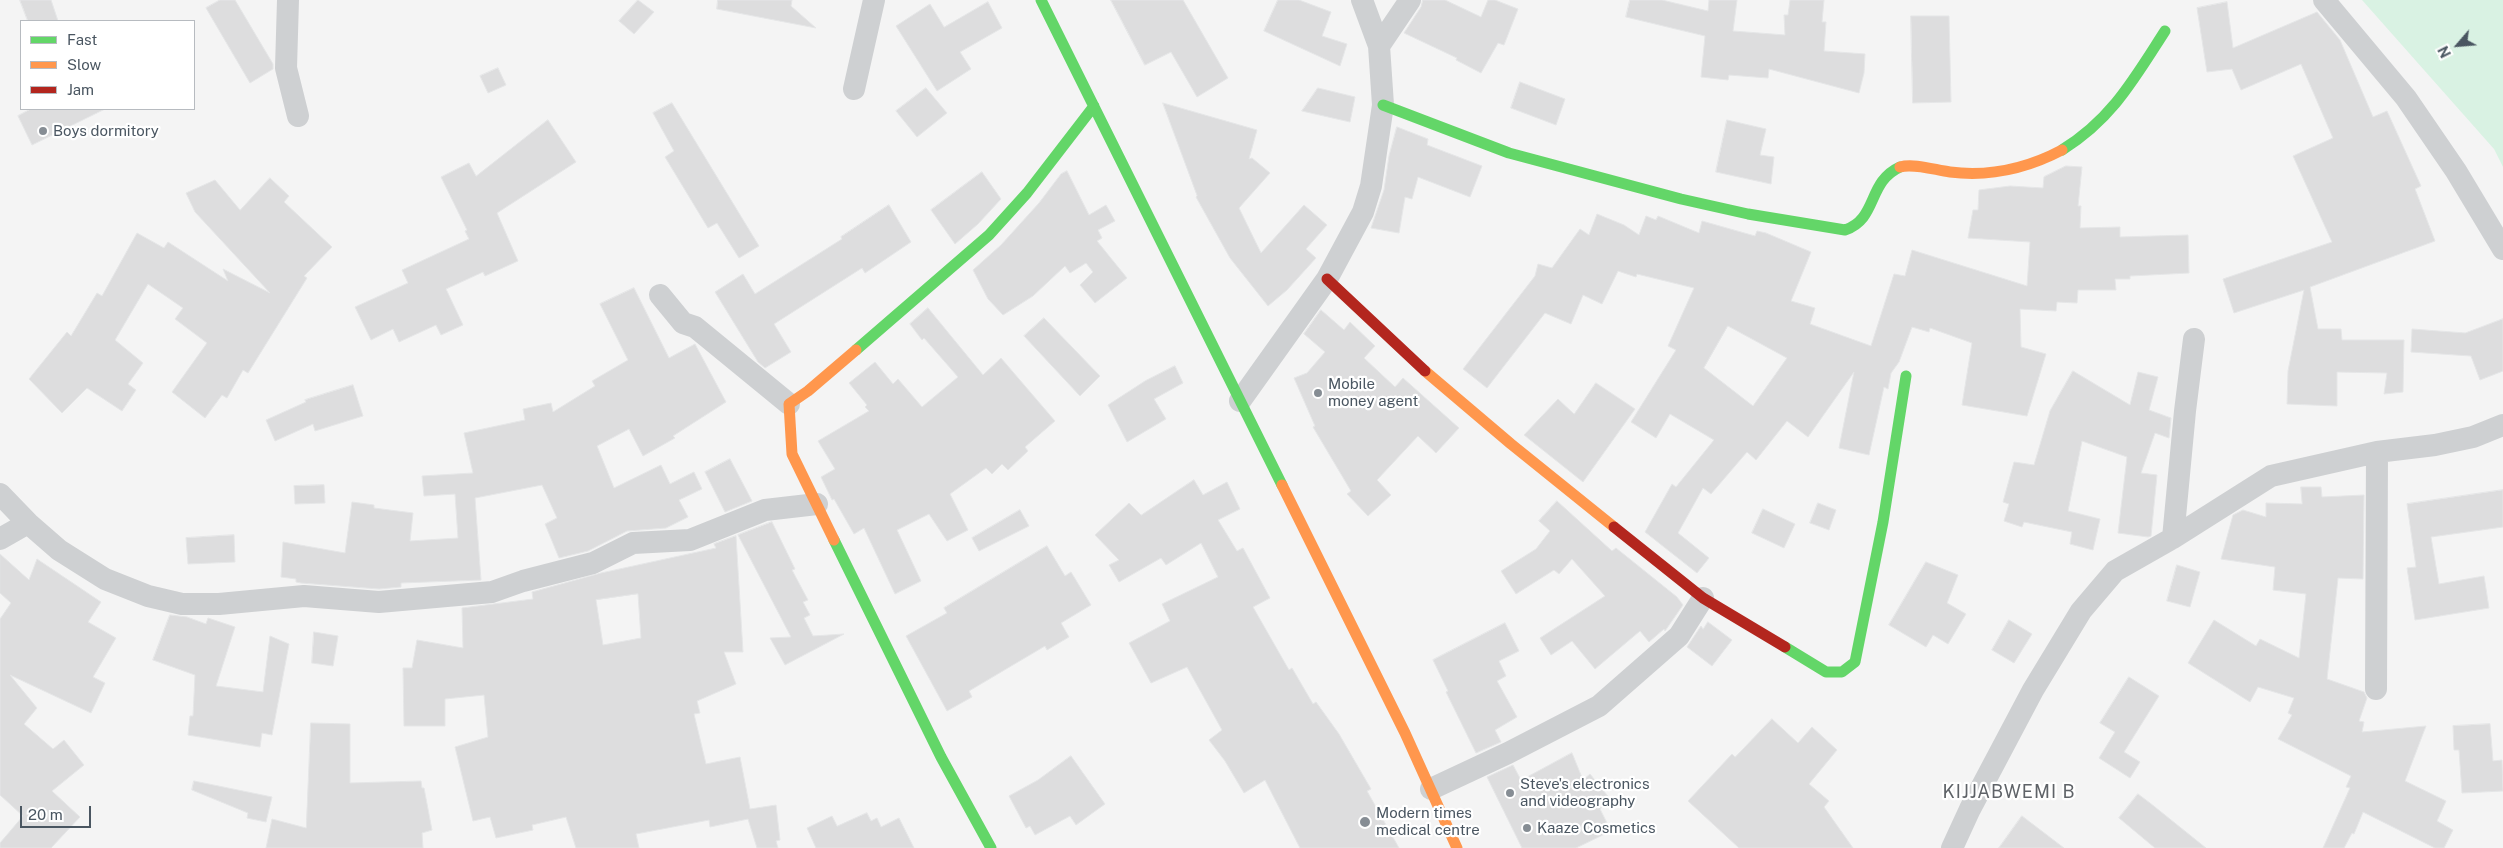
<!DOCTYPE html>
<style>
body{margin:0}
#map{position:relative;width:2503px;height:848px;overflow:hidden;background:#f4f4f4;font-family:"Public Sans",sans-serif}
canvas{display:block}
.legend{position:absolute;left:20px;top:20px;width:175px;height:90px;box-sizing:border-box;background:#fff;border:1px solid #b7bbc0;margin:0;padding:6px 9px;list-style:none;font-size:15px;color:#4a5661}
.legend li{display:flex;align-items:center;gap:10px;height:25px}
.legend b{width:25px;border:1px solid #b7bbc0}
.north{position:absolute;left:2433px;top:20px;width:50px;height:50px;-webkit-text-stroke:4px #fff;paint-order:stroke;rotate:243deg;font-size:14px;font-weight:700;line-height:20px;text-align:center;color:#4a5661}
.north::after{content:'';display:block;margin:auto;width:18px;height:22px;background:#4a5661;clip-path:polygon(50% 0,100% 100%,50% 72%,0 100%)}
.scale{position:absolute;left:20px;top:806px;width:71px;height:22px;box-sizing:border-box;border:2px solid #4a5661;border-top:0;padding-left:6px;font-size:15px;line-height:18px;white-space:nowrap;color:#4a5661;-webkit-text-stroke:4px #fff;paint-order:stroke}
</style>
<div id="map">
<canvas width="2503" height="848"></canvas>
<ul class="legend">
<li><b style="height:6px;background:#63d668"></b>Fast</li>
<li><b style="height:6px;background:#ff974d"></b>Slow</li>
<li><b style="height:6px;background:#b3261e"></b>Jam</li>
</ul>
<div class="north">N</div>
<div class="scale">20 m</div>
</div>
<script>
const ctx = document.querySelector('canvas').getContext('2d');
ctx.lineJoin = 'round';
function paint(path, color) { ctx.fillStyle = color; ctx.fill(path, 'evenodd'); }
function stroke(path, color, width, dash) { ctx.strokeStyle = color; ctx.lineWidth = width; ctx.lineCap = dash ? 'butt' : 'round'; ctx.setLineDash(dash || []); ctx.stroke(path); }
function write(font, color, halo, rows, align = 'center') {
  ctx.font = font + ' "Public Sans",sans-serif'; ctx.lineWidth = 4.5; ctx.setLineDash([]); ctx.textBaseline = 'middle'; ctx.strokeStyle = halo; ctx.fillStyle = color; for (const [text, x, y, turn = 0] of rows) {
    ctx.save(); ctx.translate(x, y); ctx.rotate((+turn || 0) * Math.PI / 180); ctx.textAlign = isNaN(turn) ? turn : align; if (halo) ctx.strokeText(text, 0, 0); ctx.fillText(text, 0, 0); ctx.restore();
  }
}
paint(new Path2D(`
 M2362,0H2503V167L2494,149Z`), '#d9f2e3');
const building = new Path2D(`
 M20,0H51L58,21H28Z
 M220,0H235L273,64V69L250,83L206,8Z
 M638,0L654,12L634,34L619,21Z
 M718,0H792L791,6L816,28L717,9Z
 M1111,0H1183L1228,78L1197,97L1171,52L1145,65Z
 M1278,0H1299L1331,12L1322,36L1347,44L1340,66L1264,31Z
 M1423,0H1445L1481,17L1488,0H1495L1518,9L1504,45L1498,43L1481,73L1456,60L1457,58L1404,33L1421,7Z
 M1630,0H1662L1708,11L1709,0H1737L1733,31L1785,35L1784,15H1788L1790,0H1824L1822,22H1826L1824,51L1865,54L1864,73L1859,93L1769,69L1768,78L1729,75L1728,80L1701,77L1705,36L1626,17Z
 M988,2L1002,28L960,52L971,69L937,91L896,26L930,4L944,27Z
 M2227,2L2233,48L2317,12L2340,40L2373,117L2387,111L2421,186L2415,189L2435,241L2310,287L2318,329H2341L2342,340H2404L2403,392L2384,394L2387,373L2337,372V406L2287,404L2288,371L2304,290L2234,313L2223,279L2332,242L2293,156L2333,138L2301,64L2241,90L2232,69L2207,72L2197,8Z
 M1911,16H1949L1951,102L1913,103Z
 M498,68L506,85L488,93L480,76Z
 M1520,82L1565,99L1556,125L1511,108Z
 M926,88L947,113L917,137L896,111Z
 M1318,88L1355,97L1350,122L1302,111Z
 M672,103L759,246L739,258L717,223L708,228L665,157L674,151L653,113Z
 M1163,103L1257,130L1249,159L1252,158L1270,173L1239,208L1261,253L1304,205L1327,225L1306,249L1316,258L1287,290L1268,306L1230,258L1196,197L1197,196Z
 M31,109H105L32,145L18,116Z
 M548,120L576,162L497,213L518,261L485,276L483,272L446,289L463,325L441,335L436,325L399,342L393,329L371,340L355,307L408,283L402,270L469,239L465,231L467,230L441,177L469,163L476,176Z
 M1727,120L1766,129L1760,155L1774,157L1771,184L1716,172Z
 M1397,127L1428,139L1427,145L1482,166L1470,197L1418,177L1412,199L1405,197L1399,233L1371,228L1384,190L1389,156Z
 M2066,166L2082,167L2078,206H2081L2080,228L2120,227V237L2188,235L2189,273L2130,276V279H2115L2116,290H2078L2077,303L2057,302L2056,311L2020,309L2021,347L2046,354L2027,416L1962,405L1972,343L1930,328L1929,332L1912,327L1899,362L1891,373L1888,389L1884,387L1869,455L1839,448L1854,372L1808,437L1787,421L1756,460L1747,452L1711,494L1703,488L1678,533L1709,558L1697,573L1645,532L1672,484L1676,487L1714,440L1670,414L1656,438L1631,422L1676,350L1668,346L1694,288L1637,274L1636,277L1618,271L1602,304L1583,295L1571,324L1545,313L1487,388L1463,369L1535,276L1538,264L1552,268L1580,229L1589,235L1597,214L1624,225L1639,235L1646,216L1656,220L1658,216L1699,233L1702,221L1755,236L1757,231L1766,233L1811,252L1791,301L1815,308L1810,324L1871,346L1894,274L1905,276L1912,250L2027,286L2030,242L1968,238L1973,210H1978L1979,190L2010,186L2043,188L2044,177ZM1728,326L1787,358L1753,406L1704,368Z
 M1067,171L1089,215L1106,205L1115,221L1098,230L1102,238L1097,241L1127,278L1095,303L1080,285L1093,272L1086,263L1070,273L1065,266L1033,296L1003,315L988,299L973,270L1001,245L1039,203L1061,174Z
 M982,172L1001,199L978,224L955,244L931,210Z
 M270,178L289,196L284,202L332,247L304,276L307,278L248,373L243,370L227,398L222,395L205,418L172,392L207,343L175,319L183,308L148,284L115,340L143,363L128,384L136,390L122,411L87,388L62,413L29,379L67,332L71,336L97,293L102,296L137,233L164,248L168,242L228,281L223,269L270,293L195,212L186,193L215,180L240,210Z
 M889,205L911,242L865,273L862,268L774,324L791,352L765,368L758,362L715,292L743,274L755,294L842,239L841,237Z
 M634,288L669,358L695,344L726,402L673,436L675,438L643,456L629,429L597,446L614,488L661,465L670,484L694,472L702,489L679,500L688,517L666,528L627,531L588,551L559,558L545,524L557,518L542,485L475,498L481,580L401,583V587L379,589L301,583L296,582V579L281,577L283,542L345,553L352,502L374,505V508L413,513L410,541L458,538L455,494L424,496L422,476L473,473L464,433L525,420L523,409L551,403L553,412L595,386L592,381L628,360L600,304Z
 M928,308L983,375L1001,358L1055,421L1025,447L1028,451L1008,470L1002,464L992,474L986,468L950,494L968,530L947,541L929,514L897,530L921,581L895,594L864,528L854,534L834,499L832,500L821,477L835,469L818,441L869,411L865,407L867,405L849,383L875,362L893,384L898,379L922,407L958,377L924,338L922,340L910,324Z
 M1321,310L1344,330L1350,322L1375,346L1364,358L1395,387L1403,378L1459,428L1436,453L1418,436L1377,480L1391,495L1368,516L1347,494L1351,491L1313,427L1315,426L1294,378L1307,373L1325,352L1304,334Z
 M1044,318L1100,376L1080,396L1024,336Z
 M2503,319V371L2480,380L2471,356L2411,352L2412,329L2465,333Z
 M1175,366L1183,383L1154,399L1166,419L1127,442L1108,405L1145,381Z
 M2073,371L2130,405L2138,372L2158,377L2149,410L2171,418L2169,438L2155,433L2141,473L2157,475L2151,536L2148,537L2118,533L2127,457L2082,441L2068,511L2100,519L2093,550L2070,544L2072,532L2024,522L2022,527L2004,521L2009,504L2003,502L2014,462L2034,465L2050,411Z
 M1596,383L1635,409L1583,482L1524,435L1558,399L1574,414Z
 M353,385L363,416L315,431L313,424L275,441L266,420L306,402L305,400Z
 M730,459L752,501L725,512L705,472Z
 M1194,480L1203,495L1227,482L1240,509L1218,520L1237,551L1243,548L1270,598L1253,607L1289,670L1292,668L1313,704L1316,702L1339,734L1371,789L1367,791L1399,848H1300L1265,780L1244,793L1225,761L1209,740L1222,730L1187,667L1151,683L1129,643L1170,621L1162,604L1218,577L1201,543L1166,565L1161,558L1119,582L1109,565L1119,560L1095,535L1129,503L1141,515Z
 M324,485L325,503L295,504L294,486Z
 M2301,487H2321L2322,497L2364,495L2363,579L2338,578L2327,679L2364,692L2367,698L2359,721L2364,722L2362,732L2426,726L2405,781L2446,801L2437,821L2453,830L2444,848H2435L2363,812L2354,834L2352,833L2344,848H2323L2350,788L2346,787L2351,776L2278,739L2292,715L2288,713L2294,698L2258,687L2250,702L2188,663L2214,620L2256,646L2260,639L2299,658L2306,594L2273,590L2275,567L2221,559L2233,515L2243,510L2266,517V503L2302,504Z
 M2503,490V527L2431,537L2439,584L2484,576L2489,608L2415,620L2407,568L2416,567L2407,504Z
 M1557,501L1612,551L1616,548L1677,597L1683,605L1665,631L1664,629L1649,642L1640,631L1595,669L1572,641L1551,655L1540,638L1605,596L1572,559L1559,574L1554,570L1516,594L1501,571L1536,549L1550,531L1539,521Z
 M1818,503L1836,510L1829,530L1810,523Z
 M1763,509L1795,524L1784,548L1752,533Z
 M1020,510L1029,526L979,551L972,538Z
 M772,522L795,569L792,570L808,600L803,602L810,615L804,618L813,636L844,634L785,665L770,638L791,637L738,535Z
 M234,535L235,562L188,564L186,538Z
 M736,536L743,652H724L736,684L697,701L700,713L694,714L706,764L740,757L750,809L776,805L780,840L776,841L778,848H757L748,819L710,827L709,820L636,834L639,848H576L566,817L532,825L533,830L496,838L490,817L473,821L455,747L488,737L484,695L445,699V726H404L403,668H412L417,640L463,648L462,608L533,599L532,592L601,573L716,548L714,544ZM638,594L641,638L603,645L596,600Z
 M1047,546L1065,576L1071,572L1091,605L1061,623L1069,637L1047,650L1045,646L969,691L972,697L947,711L906,636L947,613L944,608Z
 M0,554L29,580L37,559L101,602L88,622L116,638L93,677L105,683L91,713L10,675L37,708L24,724L53,749L64,740L84,765L52,791L80,817L51,848H0V843L23,816L0,795V619L11,603L0,593Z
 M1926,562L1958,575L1947,603L1966,614L1948,644L1933,635L1926,647L1889,625Z
 M2177,565L2200,572L2190,607L2167,601Z
 M170,615L187,617L206,624L208,618L235,627L216,686L263,692L270,636L289,644L272,735L262,733L260,747L188,735L190,716H193L195,675L153,660Z
 M2009,620L2032,634L2014,663L1992,650Z
 M1708,622L1732,640L1712,666L1687,647L1701,626L1703,629Z
 M1505,623L1519,651L1499,661L1506,676L1497,681L1517,717L1495,730L1501,742L1476,753L1446,692L1448,691L1433,660Z
 M314,632L338,636L333,666L312,663Z
 M2129,677L2159,696L2124,752L2140,762L2130,778L2099,758L2115,732L2100,723Z
 M1772,719L1798,743L1812,727L1837,750L1809,784L1829,801L1824,807L1853,848H1739L1688,801L1732,754L1735,757Z
 M311,723L350,724V783L421,781L422,788H424L432,830L422,833L423,848H266L272,819L306,828Z
 M2490,724L2493,761L2502,760L2503,791L2462,793L2459,750H2454L2453,726Z
 M1572,753L1583,780L1590,774L1611,800L1600,809L1611,831L1576,848H1522L1487,777L1513,765L1521,780Z
 M1071,756L1105,804L1076,825L1070,816L1035,835L1030,826L1026,828L1009,796L1038,780Z
 M194,781L272,797L266,822L247,818L248,813L192,790Z
 M2138,794L2150,803L2206,848H2155L2119,818Z
 M867,813L871,821L877,818L881,827L899,818L914,848H816L807,828L832,816L837,826Z
 M2022,816L2064,848H1999Z`);
paint(building, '#ddddde');
stroke(building, '#e5e6e7', 1);
stroke(new Path2D(`
 M288,0L286,68L298,116
 M2324,0L2406,98L2456,171L2503,249
 M1379,46L1410,0
 M854,89L874,0
 M660,295L683,323L695,327L789,404
 M1240,401L1327,279L1363,212L1371,186L1383,105L1379,46L1362,0
 M0,494L28,523
 M2173,538L2185,411L2194,339
 M0,539L28,523L59,550L105,579L148,596L182,604H219L304,596L379,602L492,592L523,581L593,563L633,543L690,540L765,510L817,504
 M2376,689L2377,452
 M1431,789L1508,753L1599,706L1679,636L1703,598
 M1952,848L1970,809L2033,690L2081,611L2115,571L2173,538L2271,476L2377,452L2435,445L2473,437L2503,425`), '#ced0d2', 22);
stroke(new Path2D(`
 M1041,0L1282,485
 M1383,105L1509,153L1681,199L1748,214L1845,230C1878,219 1867,182 1900,167
 M2062,150C2112,119 2134,79 2165,31
 M856,350L989,235L1027,193L1094,106
 M834,540L941,757L991,848
 M1785,647L1826,672H1842L1855,662L1883,522L1906,376`), '#63d668', 11);
stroke(new Path2D(`
 M1900,167C1914,163 1935,170 1950,172C1990,177 2026,169 2062,150
 M1425,371L1511,444L1614,527
 M1282,485L1405,733L1457,848
 M834,540L792,454L789,404L808,391L856,350`), '#ff974d', 11);
stroke(new Path2D(`
 M1327,279L1425,371
 M1614,527L1703,598L1785,647`), '#b3261e', 11);
for (const [x, y, r, color] of [
 [43,131,5,"#868d94"],
 [1318,393,5,"#868d94"],
 [1510,793,5,"#868d94"],
 [1365,822,6,"#868d94"],
 [1527,828,5,"#868d94"]
]) { const dot = new Path2D(); dot.arc(x, y, r, 0, 2 * Math.PI); ctx.fillStyle = color; ctx.fill(dot); stroke(dot, '#fff', 2); }
write('15px', '#4a5661', '#fff', [
 ["Boys dormitory",53,131],
 ["Mobile",1328,384],
 ["money agent",1328,401],
 ["Steve's electronics",1520,784],
 ["and videography",1520,801],
 ["Modern times",1376,813],
 ["medical centre",1376,830],
 ["Kaaze Cosmetics",1537,828]
], 'left');
ctx.letterSpacing = '1px';
write('18px', '#5f6368', '#fff', [
 ["KIJJABWEMI B",2009,792]
]);
ctx.letterSpacing = '0px';
</script>
